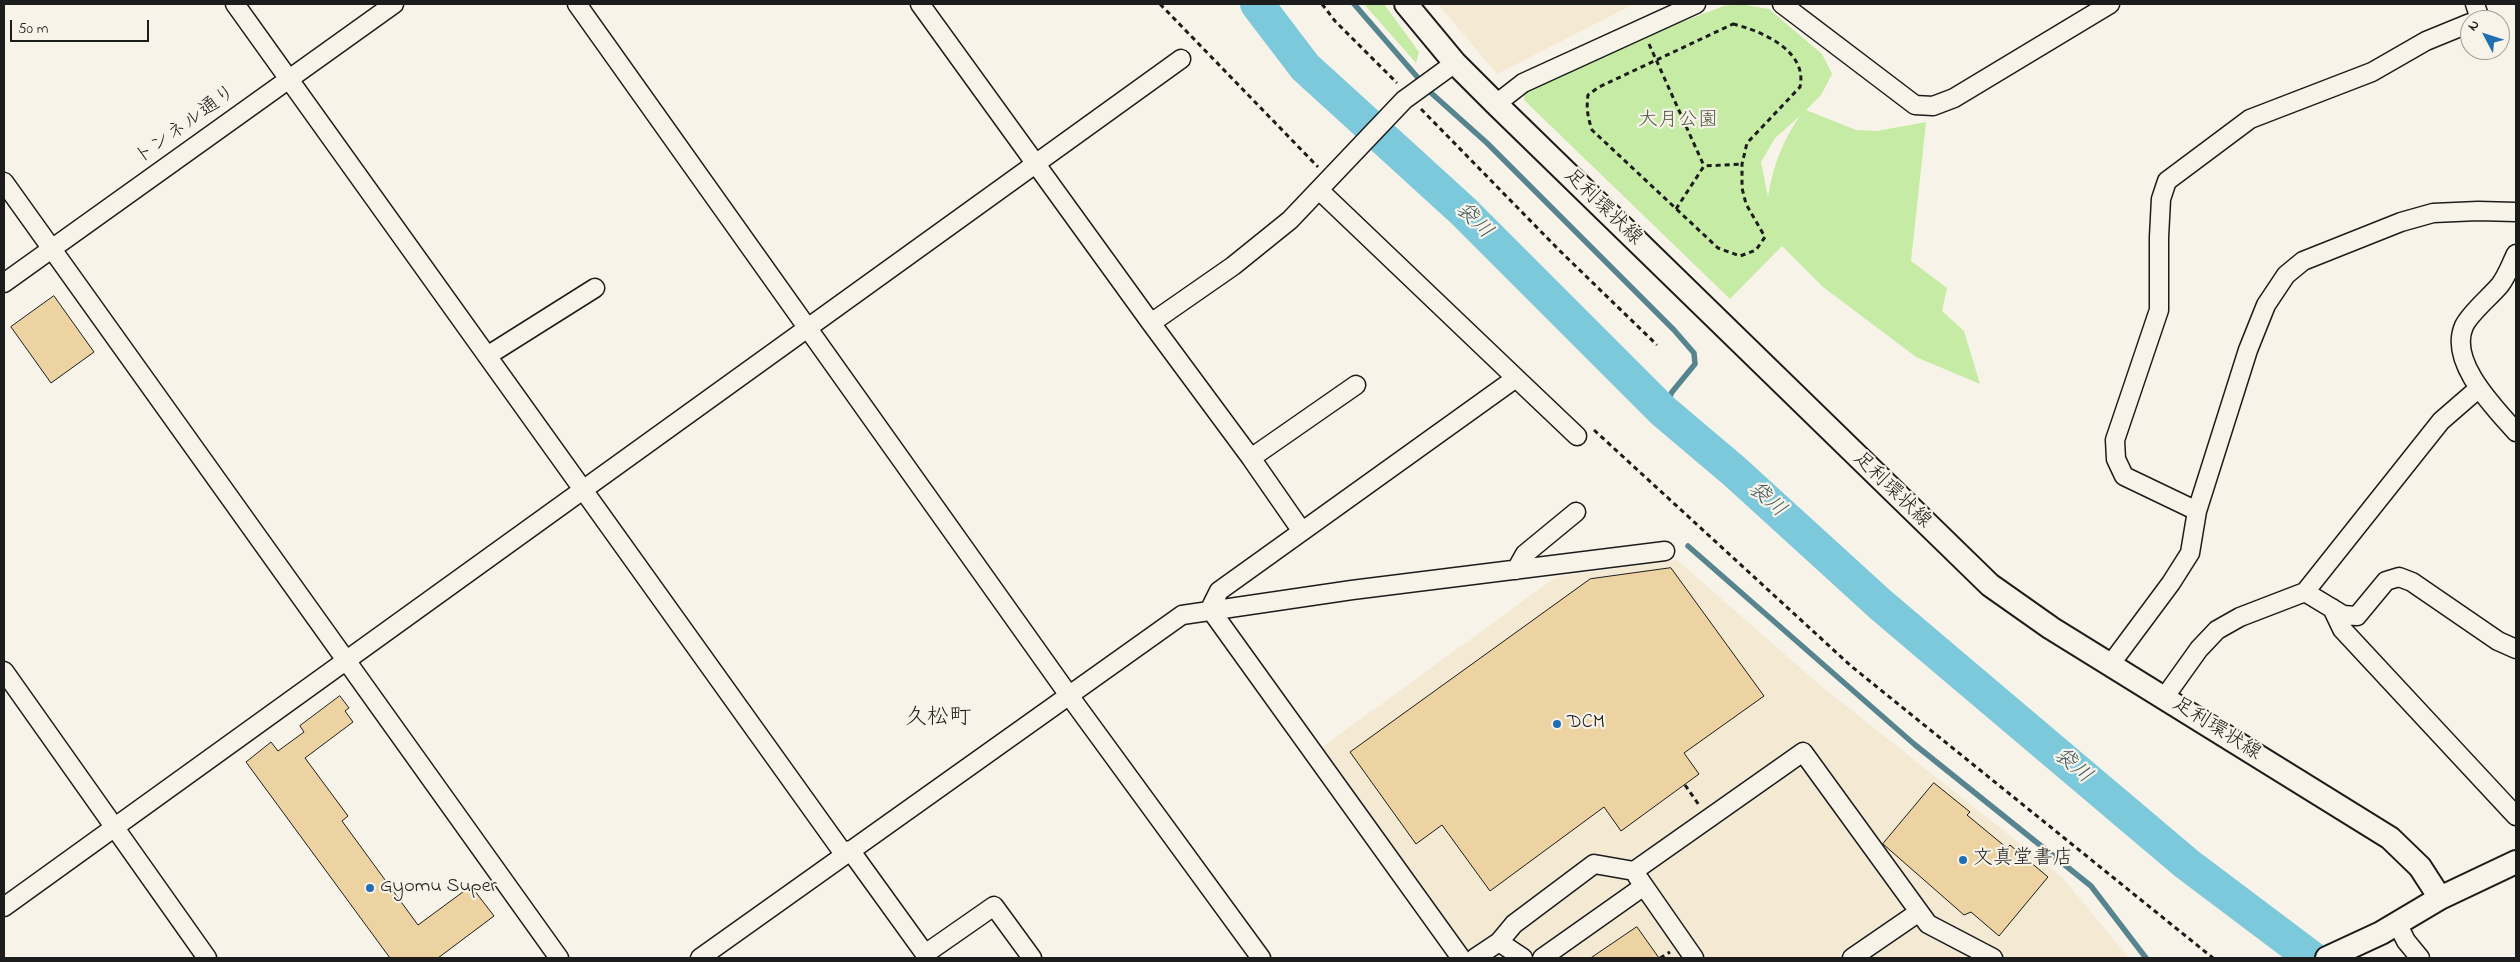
<!DOCTYPE html>
<meta charset="utf-8">
<style>
body{margin:0}
#map{position:relative;width:2520px;height:962px;overflow:hidden;background:#f7f3e8;font-family:"Indie Flower",sans-serif}
canvas{display:block}
.frame{position:absolute;inset:0;border:5px solid #1c1c1c;pointer-events:none}
.north{position:absolute;left:2460px;top:10px;width:50px;height:50px;box-sizing:border-box;background:#f7f3e8;border:1px solid #9f9d96;border-radius:50%;rotate:310deg;font-size:14px;font-weight:700;line-height:20px;text-align:center;color:#1c1c1c}
.north::after{content:'';display:block;margin:auto;width:18px;height:22px;background:#1f6fb2;clip-path:polygon(50% 0,100% 100%,50% 72%,0 100%)}
.scale{position:absolute;left:10px;top:20px;width:139px;height:22px;box-sizing:border-box;border:2px solid #1c1c1c;border-top:0;padding-left:6px;font-size:15px;line-height:18px;white-space:nowrap;color:#1c1c1c;-webkit-text-stroke:4px #f7f3e8;paint-order:stroke}
</style>
<div id="map">
<canvas width="2520" height="962"></canvas>
<div class="frame"></div>
<div class="north">N</div>
<div class="scale">50 m</div>
</div>
<script>
const ctx = document.querySelector('canvas').getContext('2d');
ctx.lineJoin = 'round';
function paint(path, color) { ctx.fillStyle = color; ctx.fill(path, 'evenodd'); }
function stroke(path, color, width, dash) { ctx.strokeStyle = color; ctx.lineWidth = width; ctx.lineCap = dash ? 'butt' : 'round'; ctx.setLineDash(dash || []); ctx.stroke(path); }
function write(font, color, halo, rows, align = 'center') {
  ctx.font = font + ' "Indie Flower","Klee One",sans-serif'; ctx.lineWidth = 4.5; ctx.setLineDash([]); ctx.textBaseline = 'middle'; ctx.strokeStyle = halo; ctx.fillStyle = color; for (const [text, x, y, turn = 0] of rows) {
    ctx.save(); ctx.translate(x, y); ctx.rotate((+turn || 0) * Math.PI / 180); ctx.textAlign = isNaN(turn) ? turn : align; if (halo) ctx.strokeText(text, 0, 0); ctx.fillText(text, 0, 0); ctx.restore();
  }
}
paint(new Path2D(`
 M1438,4H1634L1497,74Z
 M1677,560L1821,686L2062,877L2129,958H1475L1321,748L1556,577Z`), '#f4e9d3');
paint(new Path2D(`
 M1364,4H1384L1419,52L1416,63Z
 M1739,4L1769,9L1822,54L1832,74L1821,95L1806,110L1856,130L1877,131L1926,122L1911,261L1947,288L1942,311L1964,331L1980,384L1916,357L1823,287L1782,246L1730,299L1524,100L1525,91L1645,36L1724,6ZM1800,116C1782,141 1773,167 1768,197L1761,162L1775,138Z`), '#c5eba5');
stroke(new Path2D(`
 M1354,4L1419,79
 M1429,91L1487,143L1674,330L1694,353L1695,364L1672,392L1663,411
 M1688,546L1914,744L2091,886L2146,958`), '#56848f', 5.5);
stroke(new Path2D(`
 M1257,4L1305,67L1463,211L1663,411L1734,471L1881,605L1973,683L2187,864L2312,958`), '#7dc9dc', 34);
const building = new Path2D(`
 M54,296L94,352L51,383L11,327Z
 M1671,568L1764,696L1684,753L1699,774L1621,831L1604,807L1490,891L1442,825L1416,844L1350,752L1590,579Z
 M340,696L349,708L345,711L353,722L305,758L348,816L342,821L418,925L471,886L494,916L438,958H390L246,762L271,742L278,751L304,732L300,726Z
 M1934,783L1970,812L1967,815L2007,848L2010,845L2048,877L1999,936L1971,912L1964,915L1883,844Z
 M1637,927L1659,958H1591Z`);
paint(building, '#eed3a2');
stroke(building, '#1c1c1c', 1);
const minor = new Path2D(`
 M235,4L844,854
 M577,4L1068,694L1261,958
 M920,4L1151,323L1251,458L1301,530
 M1782,4L1915,105L1933,106L1954,98L2110,4
 M2475,4L2480,19L2477,20
 M1496,104L1523,83L1696,4
 M4,182L559,958
 M1319,190L1516,378L1219,591L1210,609L1461,958
 M2516,254C2511,264 2507,276 2500,285C2490,297 2470,313 2464,326C2448,362 2495,408 2516,432
 M4,283L394,4
 M1151,323L1233,266L1290,220L1404,100L1455,63
 M487,356L595,288
 M1516,378L1577,436
 M1251,458L1356,385
 M2197,511L2124,476L2116,459L2115,440L2159,310V237L2161,199L2167,181L2250,119L2372,72L2426,41L2470,23
 M1516,570L1525,554L1576,512
 M2305,592L2343,615L2357,616L2386,581L2399,577L2412,582L2498,641L2516,649
 M2332,608L2342,629L2516,816
 M2110,665L2171,583L2190,553L2197,511L2248,350L2266,305L2286,275L2303,261L2401,222L2433,213L2478,211L2516,212
 M4,671L207,958
 M2164,698L2199,649L2217,630L2240,617L2305,592L2441,421L2479,388
 M850,850L928,958
 M1637,876L1694,958
 M4,907L1181,59
 M2397,923L2406,941L2420,958
 M1499,942L1523,958
 M925,954L994,906L1032,958
 M700,958L1182,615L1352,590L1665,551
 M1475,958L1499,942L1514,924L1594,864L1634,871L1803,752L1928,924L1993,958
 M1542,958L1644,886
 M1852,958L1919,912`);
const major = new Path2D(`
 M1406,4L1455,63L1496,104L1990,585L2051,628L2390,838L2420,867L2440,898
 M2327,958L2381,933L2440,898L2516,862`);
stroke(minor, '#1c1c1c', 21);
stroke(major, '#1c1c1c', 26);
stroke(new Path2D(`
 M1160,4L1318,167
 M1322,4L1335,21L1397,83
 M1733,24C1762,31 1808,51 1800,87L1747,143L1742,164V188L1746,204L1765,237L1756,250L1740,256L1718,248L1592,130C1588,118 1586,109 1588,95L1599,87Z
 M1649,44L1704,166
 M1421,109L1559,250L1657,345
 M1676,209L1704,166L1742,164
 M1594,430L1851,666L2213,958
 M1685,785L1699,805
 M1660,958L1670,952`), '#1c1c1c', 3, [5, 4]);
stroke(minor, '#f7f3e8', 18);
stroke(major, '#f7f3e8', 22);
for (const [x, y, r, color] of [
 [1557,724,5,"#1f6fb2"],
 [1963,860,5,"#1f6fb2"],
 [370,888,5,"#1f6fb2"]
]) { const dot = new Path2D(); dot.arc(x, y, r, 0, 2 * Math.PI); ctx.fillStyle = color; ctx.fill(dot); stroke(dot, '#f7f3e8', 2); }
write('20px', '#4f5a45', '#f7f3e8', [
 ["大月公園",1678,122]
]);
write('20px', '#1c1c1c', '#f7f3e8', [
 ["トンネル通り",186,126,-36],
 ["足利環状線",1602,208,44],
 ["足利環状線",1891,491,44],
 ["足利環状線",2216,730,32]
]);
write('20px', '#1c1c1c', '#f7f3e8', [
 ["DCM",1567,724],
 ["文真堂書店",1973,860],
 ["Gyomu Super",380,888]
], 'left');
write('italic 21px', '#3e595f', '#f7f3e8', [
 ["袋川",1473,222,44],
 ["袋川",1766,501,41],
 ["袋川",2072,767,40]
]);
write('22px', '#1c1c1c', '#f7f3e8', [
 ["久松町",938,719]
]);
</script>
